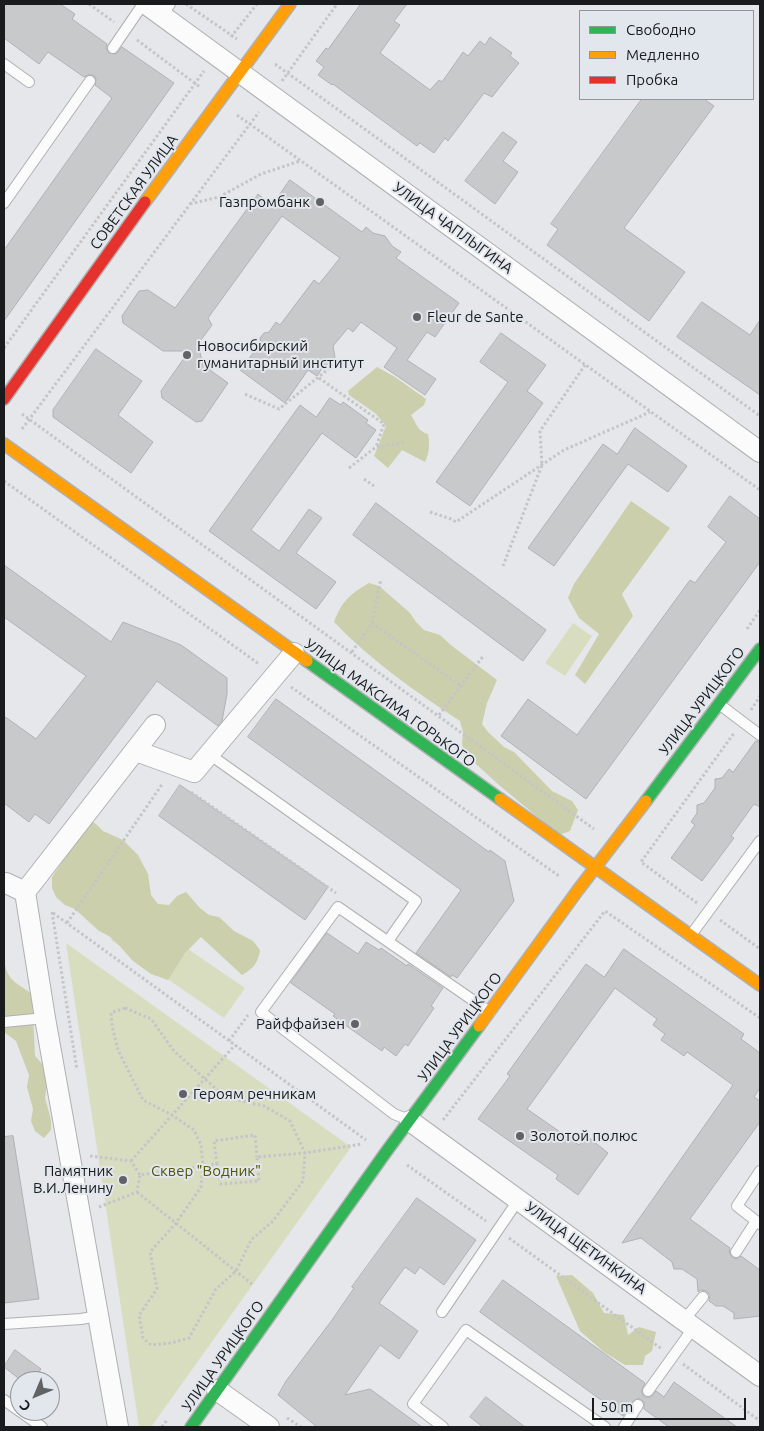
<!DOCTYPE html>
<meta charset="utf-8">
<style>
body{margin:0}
#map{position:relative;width:764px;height:1431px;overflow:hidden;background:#e5e7ea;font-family:Ubuntu,sans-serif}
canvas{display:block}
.frame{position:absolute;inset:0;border:5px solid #191b1d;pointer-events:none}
.legend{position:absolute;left:579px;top:10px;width:175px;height:90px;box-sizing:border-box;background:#e2e6ed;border:1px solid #92959a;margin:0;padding:6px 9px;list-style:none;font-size:15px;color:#191b1d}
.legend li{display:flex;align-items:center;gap:10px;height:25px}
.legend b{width:25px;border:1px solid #92959a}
.north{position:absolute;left:10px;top:1371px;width:50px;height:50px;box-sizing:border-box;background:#e2e6ed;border:1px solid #92959a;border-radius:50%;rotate:225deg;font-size:14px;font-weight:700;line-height:20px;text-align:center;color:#191b1d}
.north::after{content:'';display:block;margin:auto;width:18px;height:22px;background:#606265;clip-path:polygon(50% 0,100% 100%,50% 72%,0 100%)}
.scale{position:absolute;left:592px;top:1398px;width:154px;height:22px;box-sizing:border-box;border:2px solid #191b1d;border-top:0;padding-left:6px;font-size:15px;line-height:18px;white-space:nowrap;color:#191b1d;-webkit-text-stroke:4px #e2e6ed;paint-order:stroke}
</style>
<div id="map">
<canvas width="764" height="1431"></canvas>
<div class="frame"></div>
<ul class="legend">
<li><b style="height:6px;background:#30b455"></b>Свободно</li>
<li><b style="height:6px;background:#ff9f0a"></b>Медленно</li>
<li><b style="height:6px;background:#e5322d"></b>Пробка</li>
</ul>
<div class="north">С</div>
<div class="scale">50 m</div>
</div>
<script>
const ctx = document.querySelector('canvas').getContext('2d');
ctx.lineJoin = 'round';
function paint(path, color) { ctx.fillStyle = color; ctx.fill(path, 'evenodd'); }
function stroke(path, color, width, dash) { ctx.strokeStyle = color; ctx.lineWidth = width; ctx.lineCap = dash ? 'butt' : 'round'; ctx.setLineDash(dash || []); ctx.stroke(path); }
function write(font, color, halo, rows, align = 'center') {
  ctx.font = font + ' Ubuntu,sans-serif'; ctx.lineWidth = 4; ctx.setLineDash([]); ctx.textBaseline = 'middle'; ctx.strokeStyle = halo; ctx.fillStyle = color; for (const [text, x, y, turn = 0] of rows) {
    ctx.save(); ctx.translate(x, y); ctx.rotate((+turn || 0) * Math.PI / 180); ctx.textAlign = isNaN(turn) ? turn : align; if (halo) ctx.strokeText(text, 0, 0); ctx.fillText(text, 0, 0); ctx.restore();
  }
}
paint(new Path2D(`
 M573,623L592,636L565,676L545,663Z
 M131,910L245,988L224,1018L111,940Z
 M66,943L351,1147L151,1427H139Z`), '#d9ddc0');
paint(new Path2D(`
 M377,367L395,377L426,399L424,405L411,415C416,423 418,432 428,434C430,443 429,454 425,462L402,450L388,468L374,456L386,426L375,413L349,395L348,391Z
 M631,501L670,528L622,594L633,616L585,684L575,675L599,634L579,618L568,598L574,584Z
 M369,583L379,586L410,613L416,622L424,630L440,635L452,646L497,680L487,703L482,724L488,732L504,747L514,752L552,791L572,801L578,810L570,831L559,835L499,785L465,754L462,744L463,732L460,721C416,692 371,661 334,622C342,601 350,594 369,583Z
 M86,818L96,824L103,831L123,840L138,855L148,874L151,895L158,904L169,905L177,896L186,892L200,908L209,915L219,917L234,931L253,941L260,950C258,963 254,968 242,975L201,937L185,953L168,980L151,974L133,961L118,944L109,936L99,931L75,909L65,905L56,897L52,888V877L65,858L73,835Z
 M4,938C5,953 1,972 16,983C21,987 27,990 32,994L35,1056L46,1068L48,1078L45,1098L51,1120V1130L44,1138L35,1131L31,1121L33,1109L27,1087L29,1075L16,1041L4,1032Z
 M572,1275L593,1293L604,1313L624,1315L628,1335L639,1327L656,1332L652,1351L645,1356L643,1365H625L604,1352L580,1331L556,1276Z`), '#cbcfab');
const building = new Path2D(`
 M4,4H60L75,14L72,19L107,44L106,48L109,53L116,54L122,47L174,83L4,321V250L112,98L95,85L96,79L94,75H88L84,77L48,52L39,64L4,38Z
 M361,4H407L394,21L400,25L380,53L430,90L439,80L442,82L463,52L468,56L480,41L485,45L490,37L512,53L510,56L519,63L492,97L484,93L448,141L445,138L434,153L420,143L417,146L333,84L332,85L318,75L324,67L316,61L326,48L328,49Z
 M642,99H704L714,106L624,228L685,272L649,321L547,245L558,229L551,224Z
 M503,132L517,142L503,161L518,172L495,204L465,181Z
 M290,180L362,232L366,227L373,233L385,236L392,246L401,252L396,258L459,303L435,337L427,332L407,360L436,379L425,395L384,367L397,348L361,322L353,332L348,328L333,346L335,357L330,364L324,365L317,376L308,370L285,403L240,370L261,343L260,338L264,333L269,332L276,322L280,325L314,280L319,284L340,258L282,216L208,318L212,325L198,344L203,365L228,383L202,421L196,422L162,398L161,391L189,351H163L123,323L122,316L139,291L148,290L175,308L258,194L272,205Z
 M702,302L750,335L760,320V395L677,337Z
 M501,333L546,365L527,391L543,403L470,506L436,482L508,382L480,362Z
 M96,349L142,381L118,415L153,442L131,473L53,417V410Z
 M330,398L341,405L343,402L368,420L366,423L376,430L356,458L322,433L251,530L279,551L309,509L322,518L296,553L336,582L316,609L209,531L300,405L316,417Z
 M635,428L687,466L668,492L628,464L554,566L528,548L603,444L617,454Z
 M730,496L760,519V562L586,799L501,736L528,699L577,735L690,580L695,583L726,542L708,527Z
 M376,503L546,630L523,661L353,535Z
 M4,565L111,642L123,622L181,645L227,678V694L222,721L218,726L157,681L49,824L35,814L29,822L4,803V716L36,739L86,676L4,617Z
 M276,699L489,852L490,850L505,861L514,901L457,978L452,975L451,977L416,953L461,890L248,737Z
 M756,741L760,742V807L754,804L731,836L734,838L702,881L671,858L695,825L691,822L697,813V805L704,803L715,788V779L722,778L729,769L733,772Z
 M180,785L328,887L305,920L159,816Z
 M327,933L358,954L366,942L379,950L381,948L407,966L408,964L443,988L431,1006L434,1008L408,1046L405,1044L396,1056L384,1047L382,1051L348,1027L333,1016L335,1014L291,983Z
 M624,949L744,1034L741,1039L760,1053V1088L754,1097L760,1101V1122L690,1219L730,1248L729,1252L732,1257L736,1259L741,1256L760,1270V1316L734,1319V1313L723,1306H716L709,1301L710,1295L707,1291L701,1290L698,1292L697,1279L682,1269H674L672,1262L641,1238L622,1243L733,1085L687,1052L684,1056L661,1040L665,1034L653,1025L657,1019L615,988L527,1109L579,1145L587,1136L608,1153L578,1195L556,1179L558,1175L478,1119L510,1076L507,1074L586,964L604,977Z
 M13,1136L39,1299L4,1303V1137Z
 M417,1198L476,1240L444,1285L420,1267L415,1274L405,1267L379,1303L418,1331L399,1359L380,1345L345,1395L370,1389L422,1427H317L278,1395L286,1381L332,1320L354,1288L352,1287Z
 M503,1280L645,1383L641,1391L644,1397H651L656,1391L664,1397L674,1382L737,1427H669L644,1409V1402L639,1398L633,1401L623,1416L480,1312Z
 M15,1350L41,1369L33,1381H22L4,1367Z
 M486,1397L525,1427H483L470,1417Z`);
paint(building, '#c8c9cb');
stroke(building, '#b1b1b3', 1);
const lane = new Path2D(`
 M162,15L170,4
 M113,48L143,4
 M4,64L29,82
 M4,203L90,81
 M719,704L760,735
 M209,754L416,901L388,941
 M691,935L760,841
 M4,1022L45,1018
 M409,1120L394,1114L261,1012L338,907L490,1012
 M756,1221L737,1206L760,1171
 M736,1252L756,1221L760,1224
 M442,1312L519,1199
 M684,1320L703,1297
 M4,1324L81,1319L98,1316
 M648,1391L694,1327
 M4,1400L42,1427
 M443,1427L413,1404L466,1330L605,1427
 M624,1427L638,1405`);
const street = new Path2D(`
 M146,4L760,452
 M136,751L194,772L294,653
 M6,883L25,892
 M410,1121L760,1376
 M217,1390L269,1427
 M118,1427L45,1018L25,892L155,725`);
const fast = new Path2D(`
 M307,661L500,799
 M646,801L760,649
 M191,1427L386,1152L479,1026`);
const slow = new Path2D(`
 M145,202L290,4
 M4,444L307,661
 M500,799L760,985
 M479,1026L578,890L646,801`);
const jam = new Path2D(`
 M4,399L145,202`);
stroke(lane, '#afb0b2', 12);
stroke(street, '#afb0b2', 22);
stroke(fast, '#afb0b2', 14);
stroke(slow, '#afb0b2', 14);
stroke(jam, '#afb0b2', 14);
stroke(new Path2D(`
 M89,4L114,22
 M186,4L237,39
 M231,37L257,4
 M137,40L200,87
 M275,64L760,416
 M282,81L337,4
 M237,115L760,490
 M190,204L219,197L261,174L300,161
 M4,348L204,71
 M319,378L384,424L376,447
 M245,394L279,409L337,362
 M22,414L594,829
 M22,429L259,112
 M349,468L376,447L406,442
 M364,479L374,486
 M4,481L259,664
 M430,512L451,519L456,522L564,450L650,412
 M503,566L542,465L540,431L585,365
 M372,623L381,579
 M747,629L760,610
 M352,652L372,623L461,686
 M291,687L559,876
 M751,710L760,696
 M439,715L484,655
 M191,792L336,893
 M697,903L641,862L734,733
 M52,912L77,1070
 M53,913L366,1140
 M720,920L760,949
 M67,923L163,783
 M125,1008L151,1019L174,1051L225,1097L264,1106L290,1121L305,1153L303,1181L273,1221L251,1240L236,1271L216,1289L189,1338L171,1343L151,1345L143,1338L139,1315L157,1289L150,1252L176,1223L201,1187L203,1166L201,1145L194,1130L172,1115L143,1100L118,1050L112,1026L111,1013Z
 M229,1041L248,1015
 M443,1120L605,911L760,1018
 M90,1156L131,1161L140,1175
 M131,1161L235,1045
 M217,1164L214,1141L255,1135L257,1157
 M407,1165L486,1221
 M137,1192L252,1284
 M99,1207L137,1192L140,1175L217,1164L221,1184L259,1181L257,1157L305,1153L362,1144
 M509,1238L662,1349
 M683,1364L760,1421
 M287,1418L301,1427
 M162,1427L167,1420`), '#c4c5c7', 3, [2.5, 2.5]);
stroke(lane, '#fbfbfc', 10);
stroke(street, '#fbfbfc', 20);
stroke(fast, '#30b455', 11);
stroke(slow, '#ff9f0a', 11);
stroke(jam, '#e5322d', 11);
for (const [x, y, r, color] of [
 [320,202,5,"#606265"],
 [417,317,5,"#606265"],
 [187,355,5,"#606265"],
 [355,1024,5,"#606265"],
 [183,1094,5,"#606265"],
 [520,1136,5,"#606265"],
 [123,1180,5,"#606265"]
]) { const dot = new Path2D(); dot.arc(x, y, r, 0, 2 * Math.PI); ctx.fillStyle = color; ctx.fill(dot); stroke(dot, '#e2e6ed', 2); }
write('15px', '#191b1d', '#e2e6ed', [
 ["СОВЕТСКАЯ УЛИЦА",134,192,-54],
 ["УЛИЦА ЧАПЛЫГИНА",453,228,36],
 ["УЛИЦА УРИЦКОГО",702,701,-53],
 ["УЛИЦА МАКСИМА ГОРЬКОГО",390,703,36],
 ["УЛИЦА УРИЦКОГО",460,1027,-54],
 ["УЛИЦА ЩЕТИНКИНА",586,1248,36],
 ["УЛИЦА УРИЦКОГО",223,1356,-55]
]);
write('15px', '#191b1d', '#e2e6ed', [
 ["Газпромбанк",310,202,"right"],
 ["Fleur de Sante",427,317],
 ["Новосибирский",197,346],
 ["гуманитарный институт",197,363],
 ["Райффайзен",345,1024,"right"],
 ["Героям речникам",193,1094],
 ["Золотой полюс",530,1136],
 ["Памятник",113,1171,"right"],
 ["В.И.Ленину",113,1188,"right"]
], 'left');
write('15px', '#535702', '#e2e6ed', [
 ["Сквер \"Водник\"",206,1171]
]);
</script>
